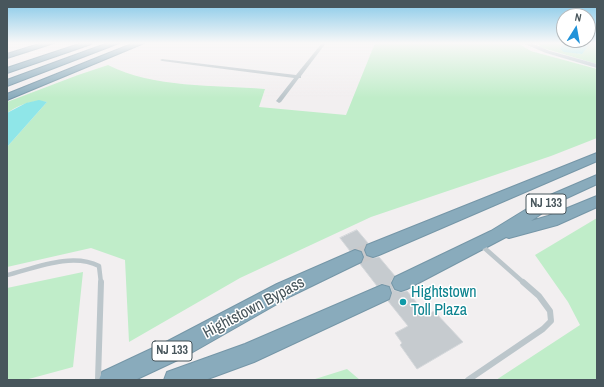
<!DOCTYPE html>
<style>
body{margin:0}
#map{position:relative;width:604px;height:387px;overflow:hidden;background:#f2eff0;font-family:"Archivo Narrow",sans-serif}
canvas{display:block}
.frame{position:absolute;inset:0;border:8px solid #48565c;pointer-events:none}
.north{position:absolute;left:556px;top:8px;width:40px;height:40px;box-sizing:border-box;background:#fff;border:1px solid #b6bbbe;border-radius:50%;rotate:11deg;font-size:11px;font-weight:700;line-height:16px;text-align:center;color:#48565c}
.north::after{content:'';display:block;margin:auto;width:14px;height:18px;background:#2293d9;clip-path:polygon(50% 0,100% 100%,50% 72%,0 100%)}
</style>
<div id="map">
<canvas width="604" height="387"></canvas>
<div class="frame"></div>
<div class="north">N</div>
</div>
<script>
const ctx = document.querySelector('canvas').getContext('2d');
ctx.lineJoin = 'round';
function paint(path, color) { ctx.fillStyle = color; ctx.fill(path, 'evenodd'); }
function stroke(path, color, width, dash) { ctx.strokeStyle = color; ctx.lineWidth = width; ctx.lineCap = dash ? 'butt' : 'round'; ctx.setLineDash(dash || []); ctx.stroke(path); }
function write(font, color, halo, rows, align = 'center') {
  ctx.font = font + ' "Archivo Narrow",sans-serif'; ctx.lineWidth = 3; ctx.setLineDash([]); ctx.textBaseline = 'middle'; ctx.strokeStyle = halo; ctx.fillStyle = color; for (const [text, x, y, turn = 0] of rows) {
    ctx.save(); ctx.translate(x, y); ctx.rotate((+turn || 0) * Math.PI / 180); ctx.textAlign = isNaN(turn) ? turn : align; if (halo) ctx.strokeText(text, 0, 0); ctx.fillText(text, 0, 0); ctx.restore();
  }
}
paint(new Path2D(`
 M375,43H518L531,51L597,69V138L551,156L371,217L240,278L129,342L125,260L91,248L7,267V147L47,102C33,99 18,105 7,113V102L78,75L108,65C153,88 215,85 265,89L259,107L346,115Z
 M536,43H562L560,49L581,54L591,43H597V64L536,46H540Z
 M597,218V380H496L580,325L568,302L535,255Z
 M83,272L73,367L25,380H7V288Z
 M347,369L360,380H312Z`), '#c0edc9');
paint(new Path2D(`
 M562,43H591L582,54L564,52L560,49Z
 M39,100L47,102L7,147V113L26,103Z`), '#8fe6e8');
const building = new Path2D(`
 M357,230L368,243L364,249L366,256L373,258L379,257L395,276L391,282L394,290L401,292L407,291L427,315L434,311L463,342L417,369L400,345L402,343L395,333L408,326L388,301L392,293L390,287L382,284L377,286L360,264L364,258L362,251L355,249L350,251L340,238Z`);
paint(building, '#c6cbcf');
stroke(building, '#d4d7da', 1);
stroke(new Path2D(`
 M355,257L373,250`), '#c8c9cb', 16, [16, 8]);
const highway = new Path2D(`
 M42,43H54L7,58V54Z
 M82,43L91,44L7,73V68Z
 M108,43H119L7,86V80Z
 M134,43H144L7,100V94Z
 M597,153V161L379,255L373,257L367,255L365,250L367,245Z
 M597,175V184L558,202L531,221L548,216L597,196V207L557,225L509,238L506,237L407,289L401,291L395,289L392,283L395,277L491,231L548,196Z
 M355,250L361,252L363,257L361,262L291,296L184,357L135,380H99L102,372L168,341L277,284Z
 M382,285L389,287L391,293L389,299L254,362L205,380H164L167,372L245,344Z`);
stroke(highway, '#7596a7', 2);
stroke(new Path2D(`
 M481,245L524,283
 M7,275C35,268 72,252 99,266L101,283`), '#bcc6cb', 4.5);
stroke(new Path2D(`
 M98,380L101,282
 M468,380L543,329L551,321L550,311L539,296L523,282`), '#bcc6cb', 6);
paint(new Path2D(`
 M322,43H326L301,76V78H299L281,102L279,103L276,101L294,78L162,61L160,60L162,59L296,75Z`), '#bcc6cb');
paint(new Path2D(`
 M522,43H531L550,51L597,64V68L546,53Z`), '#bcc9d0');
paint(highway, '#89abbc');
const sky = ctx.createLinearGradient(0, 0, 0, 98);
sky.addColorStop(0, '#84c8e8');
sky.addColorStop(0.44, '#f9f8f8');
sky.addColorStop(1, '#f9f8f800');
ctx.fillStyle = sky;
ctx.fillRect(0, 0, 604, 98);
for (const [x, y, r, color] of [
 [403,302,4,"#0f9aa8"]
]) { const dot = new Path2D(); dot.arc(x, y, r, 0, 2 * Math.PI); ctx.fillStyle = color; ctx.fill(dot); stroke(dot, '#fff', 1.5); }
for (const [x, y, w] of [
 [546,204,40],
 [172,351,40]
]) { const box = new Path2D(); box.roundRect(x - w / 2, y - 10, w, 20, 3); ctx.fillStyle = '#fff'; ctx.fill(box); stroke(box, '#48565c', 1); }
write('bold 12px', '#48565c', null, [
 ["NJ 133",546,204],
 ["NJ 133",172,351]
]);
write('16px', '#0d838f', '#fff', [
 ["Hightstown",411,293],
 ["Toll Plaza",411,311]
], 'left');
write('16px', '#48565c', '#fff', [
 ["Hightstown Bypass",254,308,-28]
]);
</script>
